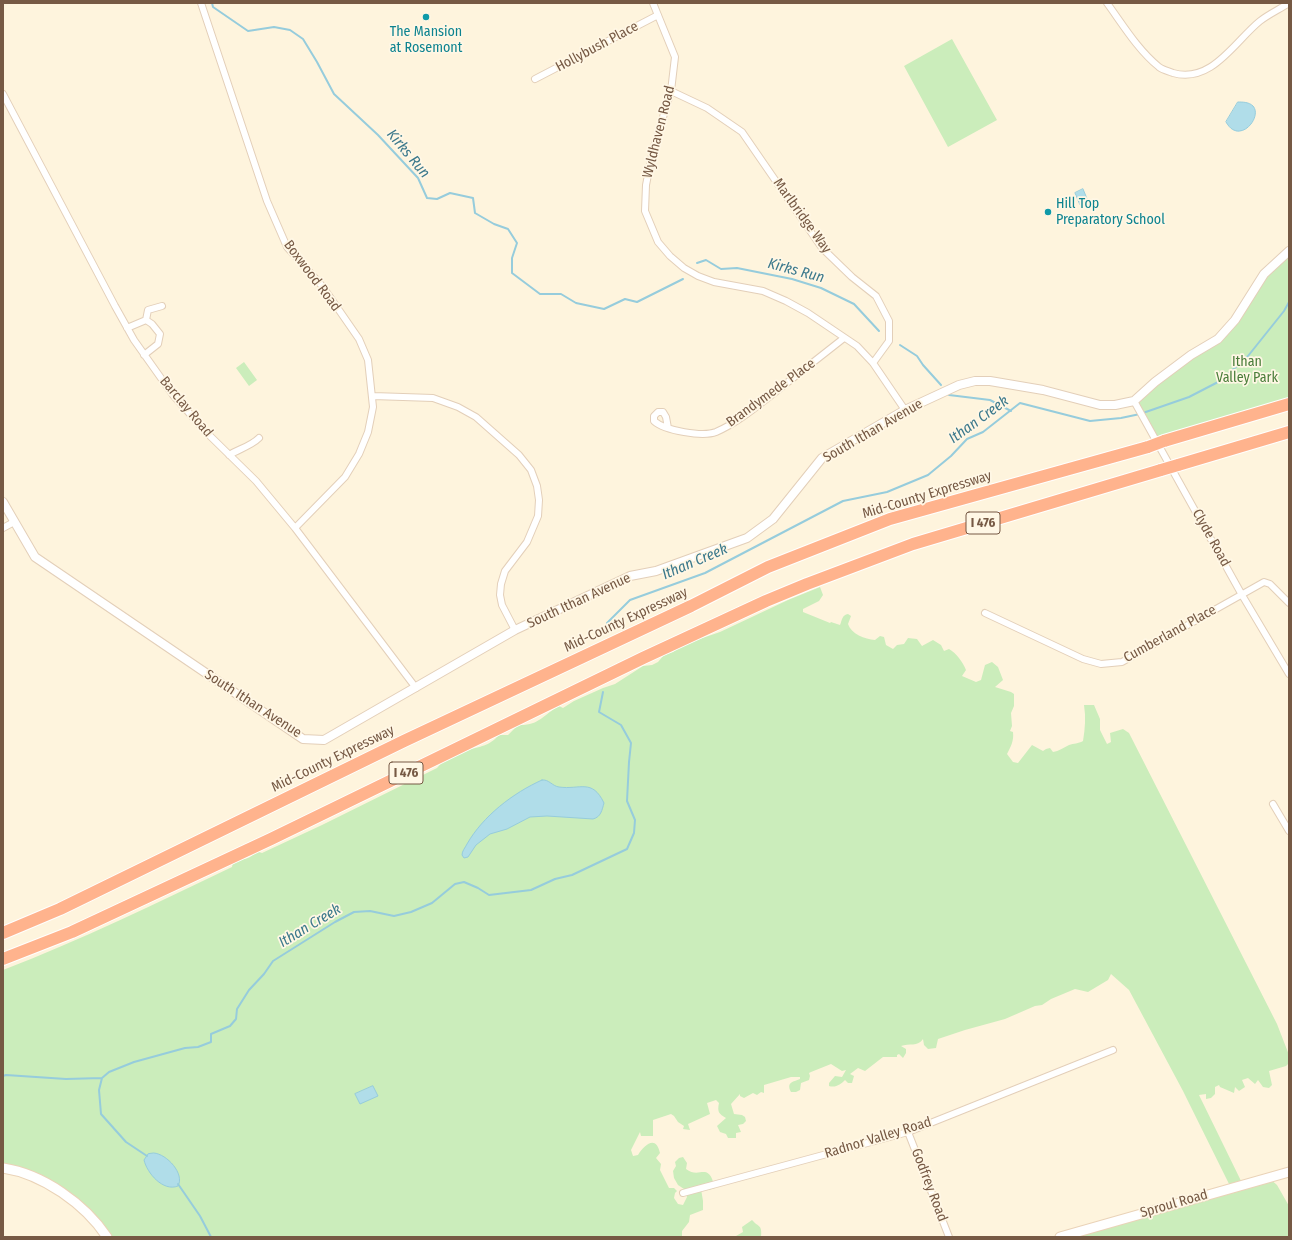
<!DOCTYPE html>
<style>
body{margin:0}
#map{position:relative;width:1292px;height:1240px;overflow:hidden;background:#fef4dd;font-family:"Fira Sans Condensed",sans-serif}
canvas{display:block}
.frame{position:absolute;inset:0;border:4px solid #765944;pointer-events:none}
</style>
<div id="map">
<canvas width="1292" height="1240"></canvas>
<div class="frame"></div>
</div>
<script>
const ctx = document.querySelector('canvas').getContext('2d');
ctx.lineJoin = 'round';
function paint(path, color) { ctx.fillStyle = color; ctx.fill(path, 'evenodd'); }
function stroke(path, color, width, dash) { ctx.strokeStyle = color; ctx.lineWidth = width; ctx.lineCap = dash ? 'butt' : 'round'; ctx.setLineDash(dash || []); ctx.stroke(path); }
function write(font, color, halo, rows, align = 'center') {
  ctx.font = font + ' "Fira Sans Condensed",sans-serif'; ctx.lineWidth = 3.5; ctx.setLineDash([]); ctx.textBaseline = 'middle'; ctx.strokeStyle = halo; ctx.fillStyle = color; for (const [text, x, y, turn = 0] of rows) {
    ctx.save(); ctx.translate(x, y); ctx.rotate((+turn || 0) * Math.PI / 180); ctx.textAlign = isNaN(turn) ? turn : align; if (halo) ctx.strokeText(text, 0, 0); ctx.fillText(text, 0, 0); ctx.restore();
  }
}
paint(new Path2D(`
 M952,39L997,120L948,147L904,66Z
 M1289,251V401L1154,445L1134,401L1218,339L1264,274Z
 M244,362L257,380L249,386L236,368Z
 M820,587L823,595L819,601L803,609V612L830,623L831,622L840,625C842,620 842,615 848,614L851,616L848,624C851,634 865,639 875,640L880,636L884,637L886,645L893,649L897,645L904,644L908,638L917,639L922,646L933,640L941,645L944,651L949,649C956,653 963,662 966,670L962,676L976,682L981,680L985,665L992,662L998,667L1003,680L995,687L1011,692L1014,694V706L1011,713L1012,726L1010,731L1013,732C1014,741 1011,746 1007,754L1013,762L1018,763L1032,745L1043,751L1046,749L1050,748L1053,752C1059,751 1063,748 1069,745C1074,743 1078,744 1083,741C1085,729 1086,717 1084,705H1094L1100,719V730L1107,744L1111,742L1110,733L1123,729L1129,733L1277,1024L1289,1055V1063L1286,1066L1269,1071L1272,1085L1269,1088L1263,1087L1258,1080L1255,1084L1248,1078L1242,1080L1245,1087L1239,1091L1235,1087L1234,1093L1220,1087L1219,1085L1215,1087V1094L1211,1098L1206,1099V1094L1199,1095L1243,1185L1269,1178L1277,1185L1289,1206V1237H1060L1231,1188L1183,1091L1129,990L1111,974L1108,980L1088,992L1075,989L1051,999L1042,1005L1035,1006L1005,1019L965,1030L938,1039L936,1048L928,1049L924,1045L923,1039C918,1047 909,1043 901,1046L906,1049V1053L903,1058L899,1054L897,1055V1057H883L865,1071L858,1068L850,1074L854,1076L852,1083H848L845,1080C841,1084 836,1088 829,1086V1083L835,1076L842,1077L846,1070L842,1071L831,1064L811,1072L809,1073L810,1076L809,1080L801,1083L800,1090L796,1092H791C786,1082 793,1082 800,1079V1077H791L764,1085V1093L761,1092L757,1095L753,1093L744,1098L740,1096V1094L731,1104L734,1114L742,1115L745,1117L746,1121L743,1124L738,1125L741,1132L736,1133V1138H728L726,1134L720,1132L717,1126L726,1118C719,1114 717,1112 719,1103L716,1100L707,1103L710,1114L688,1124L690,1130L683,1129L684,1126L678,1122L674,1116L671,1114L653,1120V1136H641L640,1132L631,1150L633,1156L638,1155C645,1144 656,1135 660,1153L656,1158L661,1164L660,1170L669,1188H674L677,1191L675,1193L674,1198L678,1204L683,1205L687,1197L684,1189L678,1185L674,1178L673,1171L676,1166L675,1162L679,1158L683,1157L687,1163L686,1169C700,1180 708,1160 715,1188L709,1190L701,1189L703,1201V1210L690,1215L689,1222L682,1231V1237H107L53,1186L3,1168V970C81,940 157,903 232,867L233,862C243,857 248,862 256,851L262,853L322,825L437,768L446,758C454,756 459,753 467,750C481,746 488,747 499,735H508L518,725C539,726 543,715 559,706L563,708L574,701L603,688L615,684L643,666L652,665L658,662L664,655L673,652L682,645L720,632L788,600Z
 M752,1220C759,1228 762,1224 761,1237H729L730,1236H736L743,1232L742,1227Z`), '#cbedbb');
const water = new Path2D(`
 M1238,102C1243,102 1249,102 1253,106C1263,117 1239,146 1226,122Z
 M1083,189L1088,201L1080,205L1075,193Z
 M542,780C549,779 552,786 559,787C580,790 592,778 604,803C602,810 601,817 593,819L547,816L530,817L507,829L490,834L476,845L468,857L464,858L462,855C462,851 465,848 467,844C483,816 513,793 542,780Z
 M373,1086L378,1096L360,1104L355,1094Z
 M154,1153C167,1154 185,1174 178,1186C163,1192 147,1173 144,1160L148,1154Z`);
paint(water, '#b0dde9');
stroke(water, '#96ccdc', 1);
stroke(new Path2D(`
 M212,3L213,7L248,31L274,27L290,30L303,39L317,62L334,94L378,135L418,178L427,198L437,199L450,193L473,198L475,213L494,224L508,229L517,243L512,258V273L540,294H561L576,303L604,309L625,299L637,302L683,279
 M697,263L706,260L721,269L737,268L792,279L821,288L854,304L879,331
 M900,345L917,356L923,365L941,385
 M949,395L990,400L1011,411
 M607,623L630,600L705,573L843,501L887,492L928,475L951,456L967,439L983,432L1020,403L1090,421L1121,418L1140,414L1189,397L1220,381L1248,356L1284,311L1289,302
 M3,1076L6,1075L66,1079L102,1078L109,1072L134,1062L185,1048L198,1047L211,1042V1034L230,1026L236,1019L237,1009L249,990L264,974L273,961L335,922L354,912L370,911L394,916L411,912L432,903L455,884L464,882L478,888L489,895L531,890L555,879L572,875L627,849L634,833L635,820L627,801L629,762L631,743L621,725L599,712L603,692
 M102,1078L99,1090L101,1114L126,1142L147,1156
 M178,1184L200,1216L211,1237`), '#96ccdc', 2);
const minor = new Path2D(`
 M201,3L267,201L287,247L323,287L359,339L368,360L373,407L368,432L359,454L345,477L295,528
 M653,3L675,57L671,91L653,150L646,185L645,211L658,242L670,256L684,268L698,276L714,282L763,291L786,301L808,313L857,346L873,363L905,410
 M1107,3C1123,25 1138,50 1159,67C1163,70 1168,71 1173,73C1212,84 1235,41 1260,21C1269,14 1280,9 1289,3
 M535,79L658,15
 M671,91L707,108L742,132L822,248L852,277L876,296L889,321V341L873,363
 M3,94L115,306L134,340L173,395L207,433L256,481L295,528L416,688
 M146,320L148,310L162,306
 M127,328L146,320L152,324L160,334L158,344L144,355
 M373,396L433,398L458,407L476,417L519,455L531,470L537,486L539,500L538,516L527,542L505,571L501,584L500,595L502,605L515,630
 M1134,401L1242,595L1289,674
 M668,428L666,417L663,412H658L654,416V421C665,431 703,437 716,432C737,423 756,407 774,393C797,375 821,356 844,338
 M229,455C239,449 251,446 259,438
 M3,528L14,522
 M985,613L1083,659L1101,664L1122,662L1264,582L1270,584L1289,603
 M1273,804L1289,831
 M908,1132L949,1237
 M683,1193L908,1132L1113,1050`);
const tertiary = new Path2D(`
 M3,502L35,557L303,739L324,740L515,630L630,576L656,571L747,538L773,519L822,458L905,410L959,385L975,381H990L1043,390L1100,405H1115L1134,401L1155,382L1191,355L1218,339L1235,320L1264,274L1289,251`);
const secondary = new Path2D(`
 M3,1168C43,1174 85,1204 107,1237
 M1060,1237L1289,1172`);
const motorway = new Path2D(`
 M1164,441L1289,404
 M1178,465L1289,432
 M3,933L60,909L404,741L691,606L768,567L890,519L1148,447
 M3,959L72,932L271,839L643,658L766,601L807,584L913,544L1161,470`);
stroke(minor, '#e3cfb9', 8);
stroke(tertiary, '#e3cfb9', 10);
stroke(secondary, '#ead3b8', 11);
stroke(motorway, '#fff', 14);
stroke(minor, '#fff', 6);
stroke(tertiary, '#fff', 8);
stroke(secondary, '#fff', 9);
stroke(motorway, '#ffb38d', 12);
const motorwayBridge = new Path2D(`
 M1148,447L1164,441
 M1161,470L1178,465`);
stroke(motorwayBridge, '#fff', 14, []);
stroke(motorwayBridge, '#ffb38d', 12);
for (const [x, y, r, color] of [
 [426,17,4,"#0f9aa8"],
 [1048,212,4,"#0f9aa8"]
]) { const dot = new Path2D(); dot.arc(x, y, r, 0, 2 * Math.PI); ctx.fillStyle = color; ctx.fill(dot); stroke(dot, '#fff7e5', 1.5); }
for (const [x, y, w] of [
 [983,523,34],
 [406,773,34]
]) { const box = new Path2D(); box.roundRect(x - w / 2, y - 11, w, 22, 3); ctx.fillStyle = '#fff7e5'; ctx.fill(box); stroke(box, '#765944', 1); }
write('bold 13px', '#765944', null, [
 ["I 476",983,523],
 ["I 476",406,773]
]);
write('14px', '#0d838f', '#fff7e5', [
 ["The Mansion",426,32],
 ["at Rosemont",426,48],
 ["Hill Top",1056,204,"left"],
 ["Preparatory School",1056,220,"left"]
]);
write('14px', '#765944', '#fff7e5', [
 ["Hollybush Place",597,47,-28],
 ["Wyldhaven Road",659,132,-76],
 ["Marlbridge Way",802,216,54],
 ["Boxwood Road",312,276,53],
 ["Brandymede Place",771,393,-36],
 ["Barclay Road",186,407,50],
 ["South Ithan Avenue",873,431,-30],
 ["Mid-County Expressway",927,495,-17],
 ["Clyde Road",1211,538,61],
 ["South Ithan Avenue",579,601,-25],
 ["Mid-County Expressway",626,620,-25],
 ["Cumberland Place",1170,634,-29],
 ["South Ithan Avenue",253,704,33],
 ["Mid-County Expressway",333,759,-26],
 ["Radnor Valley Road",878,1138,-17],
 ["Godfrey Road",929,1185,69],
 ["Sproul Road",1174,1204,-16]
]);
write('14px', '#4a7d3a', '#fff7e5', [
 ["Ithan",1247,362],
 ["Valley Park",1247,378]
]);
write('italic 15px', '#3c798c', '#fff7e5', [
 ["Kirks Run",408,154,50],
 ["Kirks Run",796,271,15],
 ["Ithan Creek",979,420,-36],
 ["Ithan Creek",695,562,-23],
 ["Ithan Creek",310,926,-31]
]);
</script>
